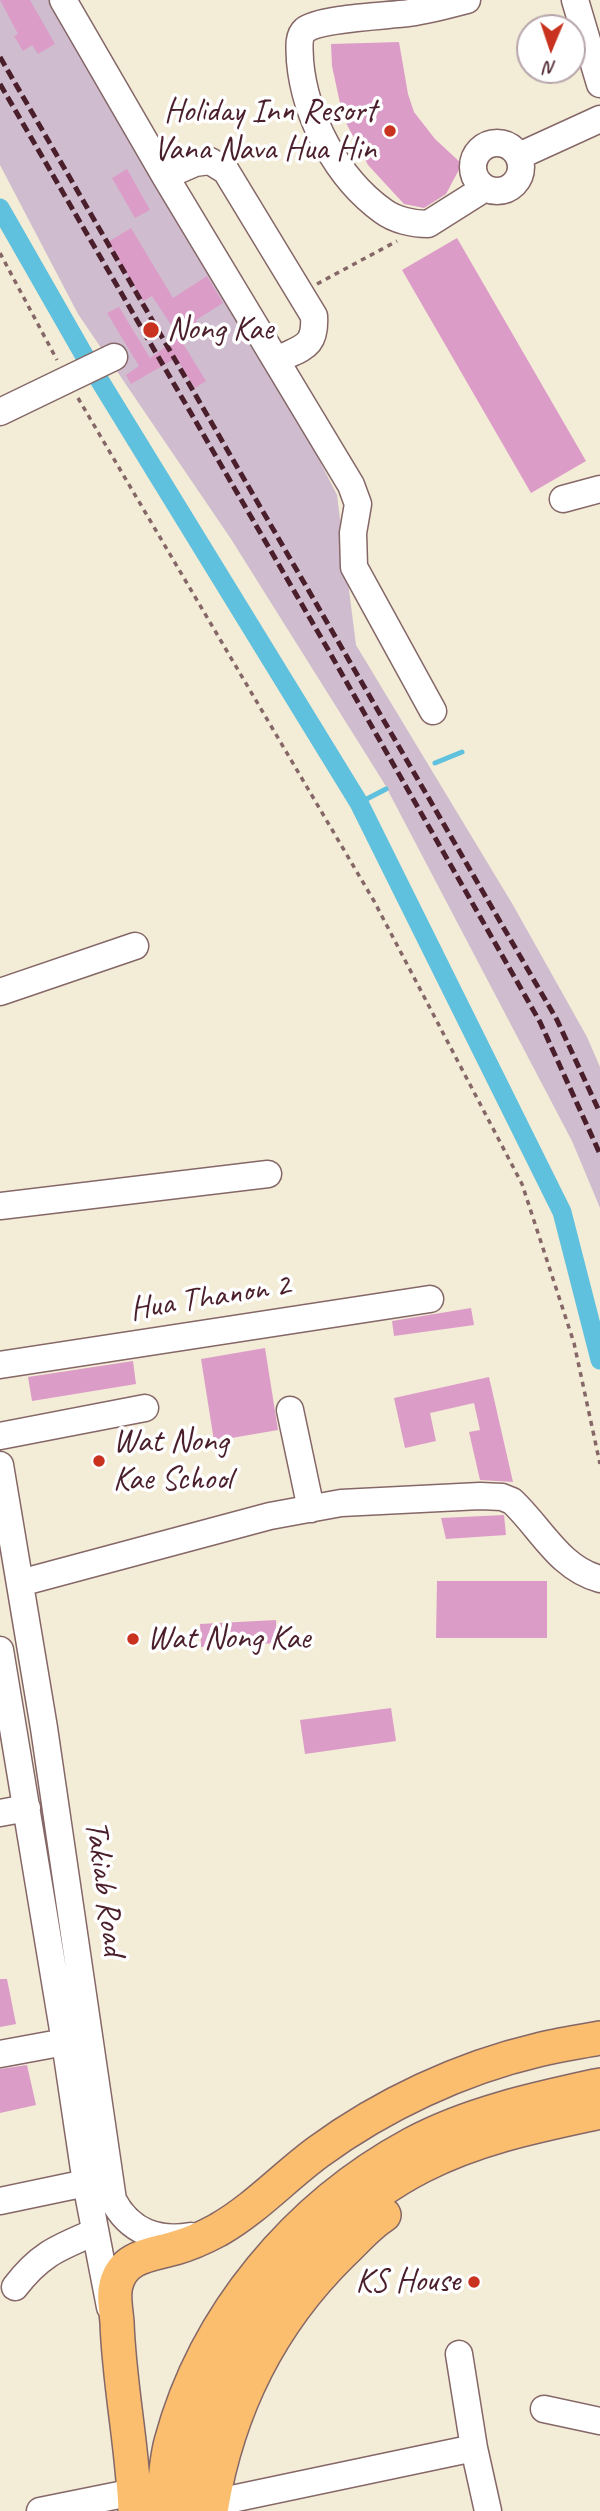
<!DOCTYPE html>
<style>
body{margin:0}
#map{position:relative;width:600px;height:2511px;overflow:hidden;background:#f3ecd7;font-family:Caveat,sans-serif}
canvas{display:block}
.north{position:absolute;left:516px;top:14px;width:70px;height:70px;box-sizing:border-box;background:#fff;border:2px solid #b7a5aa;border-radius:50%;rotate:182deg;font-size:19px;font-weight:700;line-height:28px;text-align:center;color:#4a1f2b}
.north::after{content:'';display:block;margin:auto;width:24px;height:32px;background:#c8321e;clip-path:polygon(50% 0,100% 100%,50% 72%,0 100%)}
</style>
<div id="map">
<canvas width="600" height="2511"></canvas>
<div class="north">N</div>
</div>
<script>
const ctx = document.querySelector('canvas').getContext('2d');
ctx.lineJoin = 'round';
function paint(path, color) { ctx.fillStyle = color; ctx.fill(path, 'evenodd'); }
function stroke(path, color, width, dash) { ctx.strokeStyle = color; ctx.lineWidth = width; ctx.lineCap = dash ? 'butt' : 'round'; ctx.setLineDash(dash || []); ctx.stroke(path); }
function write(font, color, halo, rows, align = 'center') {
  ctx.font = font + ' Caveat,sans-serif'; ctx.lineWidth = 7; ctx.setLineDash([]); ctx.textBaseline = 'middle'; ctx.strokeStyle = halo; ctx.fillStyle = color; for (const [text, x, y, turn = 0] of rows) {
    ctx.save(); ctx.translate(x, y); ctx.rotate((+turn || 0) * Math.PI / 180); ctx.textAlign = isNaN(turn) ? turn : align; if (halo) ctx.strokeText(text, 0, 0); ctx.fillText(text, 0, 0); ctx.restore();
  }
}
paint(new Path2D(`
 M0,0H52L299,420L337,495L356,645L513,905L587,1037L600,1067V1208L572,1141L384,783L231,539L78,314L0,165Z`), '#cfbdcf');
stroke(new Path2D(`
 M435,763L462,752
 M359,803L386,789`), '#5fc1dd', 5);
stroke(new Path2D(`
 M0,208L84,355L359,803L562,1212L600,1360`), '#5fc1dd', 19);
paint(new Path2D(`
 M0,0H30L55,44L38,54L32,45L23,51L14,36L18,34Z
 M399,42L408,94L414,112L435,139L462,164L446,194L424,208L404,204L368,165L343,117L332,66L331,44Z
 M127,169L150,210L135,218L112,178Z
 M131,228L173,298L207,276L223,303L196,320L199,325L179,337L152,296L143,301L108,242Z
 M457,238L586,461L531,493L402,270Z
 M119,307L150,358L179,337L206,381L195,388L176,358L131,384L126,375L139,366L107,313Z
 M471,1308L474,1325L394,1336L392,1321Z
 M265,1348L278,1430L214,1441L201,1359Z
 M133,1361L136,1384L32,1401L28,1377Z
 M489,1377L513,1482L480,1480L469,1432L480,1430L474,1403L430,1413L436,1441L405,1448L394,1398Z
 M504,1515L506,1535L446,1539L441,1518Z
 M437,1581H547V1638H436Z
 M276,1620L277,1643L201,1647L200,1624Z
 M391,1708L396,1741L305,1754L300,1720Z
 M0,1979H7L16,2024L0,2027Z
 M27,2065L36,2105L0,2113V2069Z`), '#dc9cc8');
const minor = new Path2D(`
 M63,0L165,176L351,485L358,504L353,533L354,567L433,711
 M467,0C448,5 429,10 409,13C387,16 320,18 305,30C297,37 300,51 300,61C305,117 337,178 383,211C395,220 413,224 428,224L485,188
 M575,0L600,84
 M473 167a24 24 0 1 1 48 0a24 24 0 1 1-48 0Z
 M519,156L600,119
 M165,176L195,163L210,161L226,171L314,316C316,348 302,347 277,360
 M0,412L114,357
 M563,499L600,489
 M0,992L135,946
 M0,1206L268,1174
 M0,1365L430,1299
 M290,1410L311,1509
 M0,1436L145,1408
 M0,1465L44,1728L113,2200C129,2231 158,2242 191,2236
 M20,1583L270,1516L341,1503L480,1496L502,1497L512,1501C541,1528 559,1568 600,1579
 M0,1650L65,2042L86,2183L110,2307
 M0,1813L27,1808
 M0,2054L65,2042
 M0,2201L86,2183
 M15,2287C40,2254 58,2248 95,2232
 M459,2354L474,2448L488,2511
 M544,2409L600,2421
 M213,2503L474,2448
 M40,2511L134,2492`);
const major = new Path2D(`
 M135,2511C133,2448 119,2385 117,2322C116,2311 113,2295 116,2285C123,2256 151,2255 175,2248C190,2244 205,2237 218,2230C255,2209 284,2177 318,2152C382,2105 461,2068 538,2050C558,2045 579,2042 600,2038
 M162,2511C165,2489 165,2464 171,2442C205,2315 297,2206 412,2144C470,2113 536,2099 600,2085
 M185,2511C189,2490 190,2468 195,2448C207,2405 226,2359 250,2321C287,2263 361,2197 422,2166C478,2137 540,2125 600,2112
 M211,2511C227,2411 269,2325 341,2254C355,2241 368,2225 384,2215`);
stroke(minor, '#856767', 29);
stroke(major, '#856767', 36);
stroke(new Path2D(`
 M0,253L57,360
 M317,284L397,241
 M78,398L374,901L522,1184L574,1343L600,1464`), '#856767', 3.5, [5, 5]);
stroke(minor, '#fff', 26);
stroke(major, '#fabe6e', 33);
stroke(new Path2D(`
 M0,57L557,1020L600,1113
 M0,84L326,646L540,1022L600,1154`), '#4a1f2b', 5, [10, 5]);
for (const [x, y, r, color] of [
 [390,131,7,"#c8321e"],
 [151,330,9,"#c8321e"],
 [99,1461,7,"#c8321e"],
 [133,1639,7,"#c8321e"],
 [474,2282,7,"#c8321e"]
]) { const dot = new Path2D(); dot.arc(x, y, r, 0, 2 * Math.PI); ctx.fillStyle = color; ctx.fill(dot); stroke(dot, '#fff', 2.5); }
write('33px', '#4a1f2b', '#fff', [
 ["Holiday Inn Resort",376,112,"right"],
 ["Vana Nava Hua Hin",376,150,"right"],
 ["Nong Kae",167,330],
 ["Wat Nong",113,1442],
 ["Kae School",113,1480],
 ["Wat Nong Kae",147,1639],
 ["KS House",460,2282,"right"]
], 'left');
write('33px', '#4a1f2b', '#fff', [
 ["Hua Thanon 2",210,1298,-9],
 ["Takiab Road",104,1888,82]
]);
</script>
